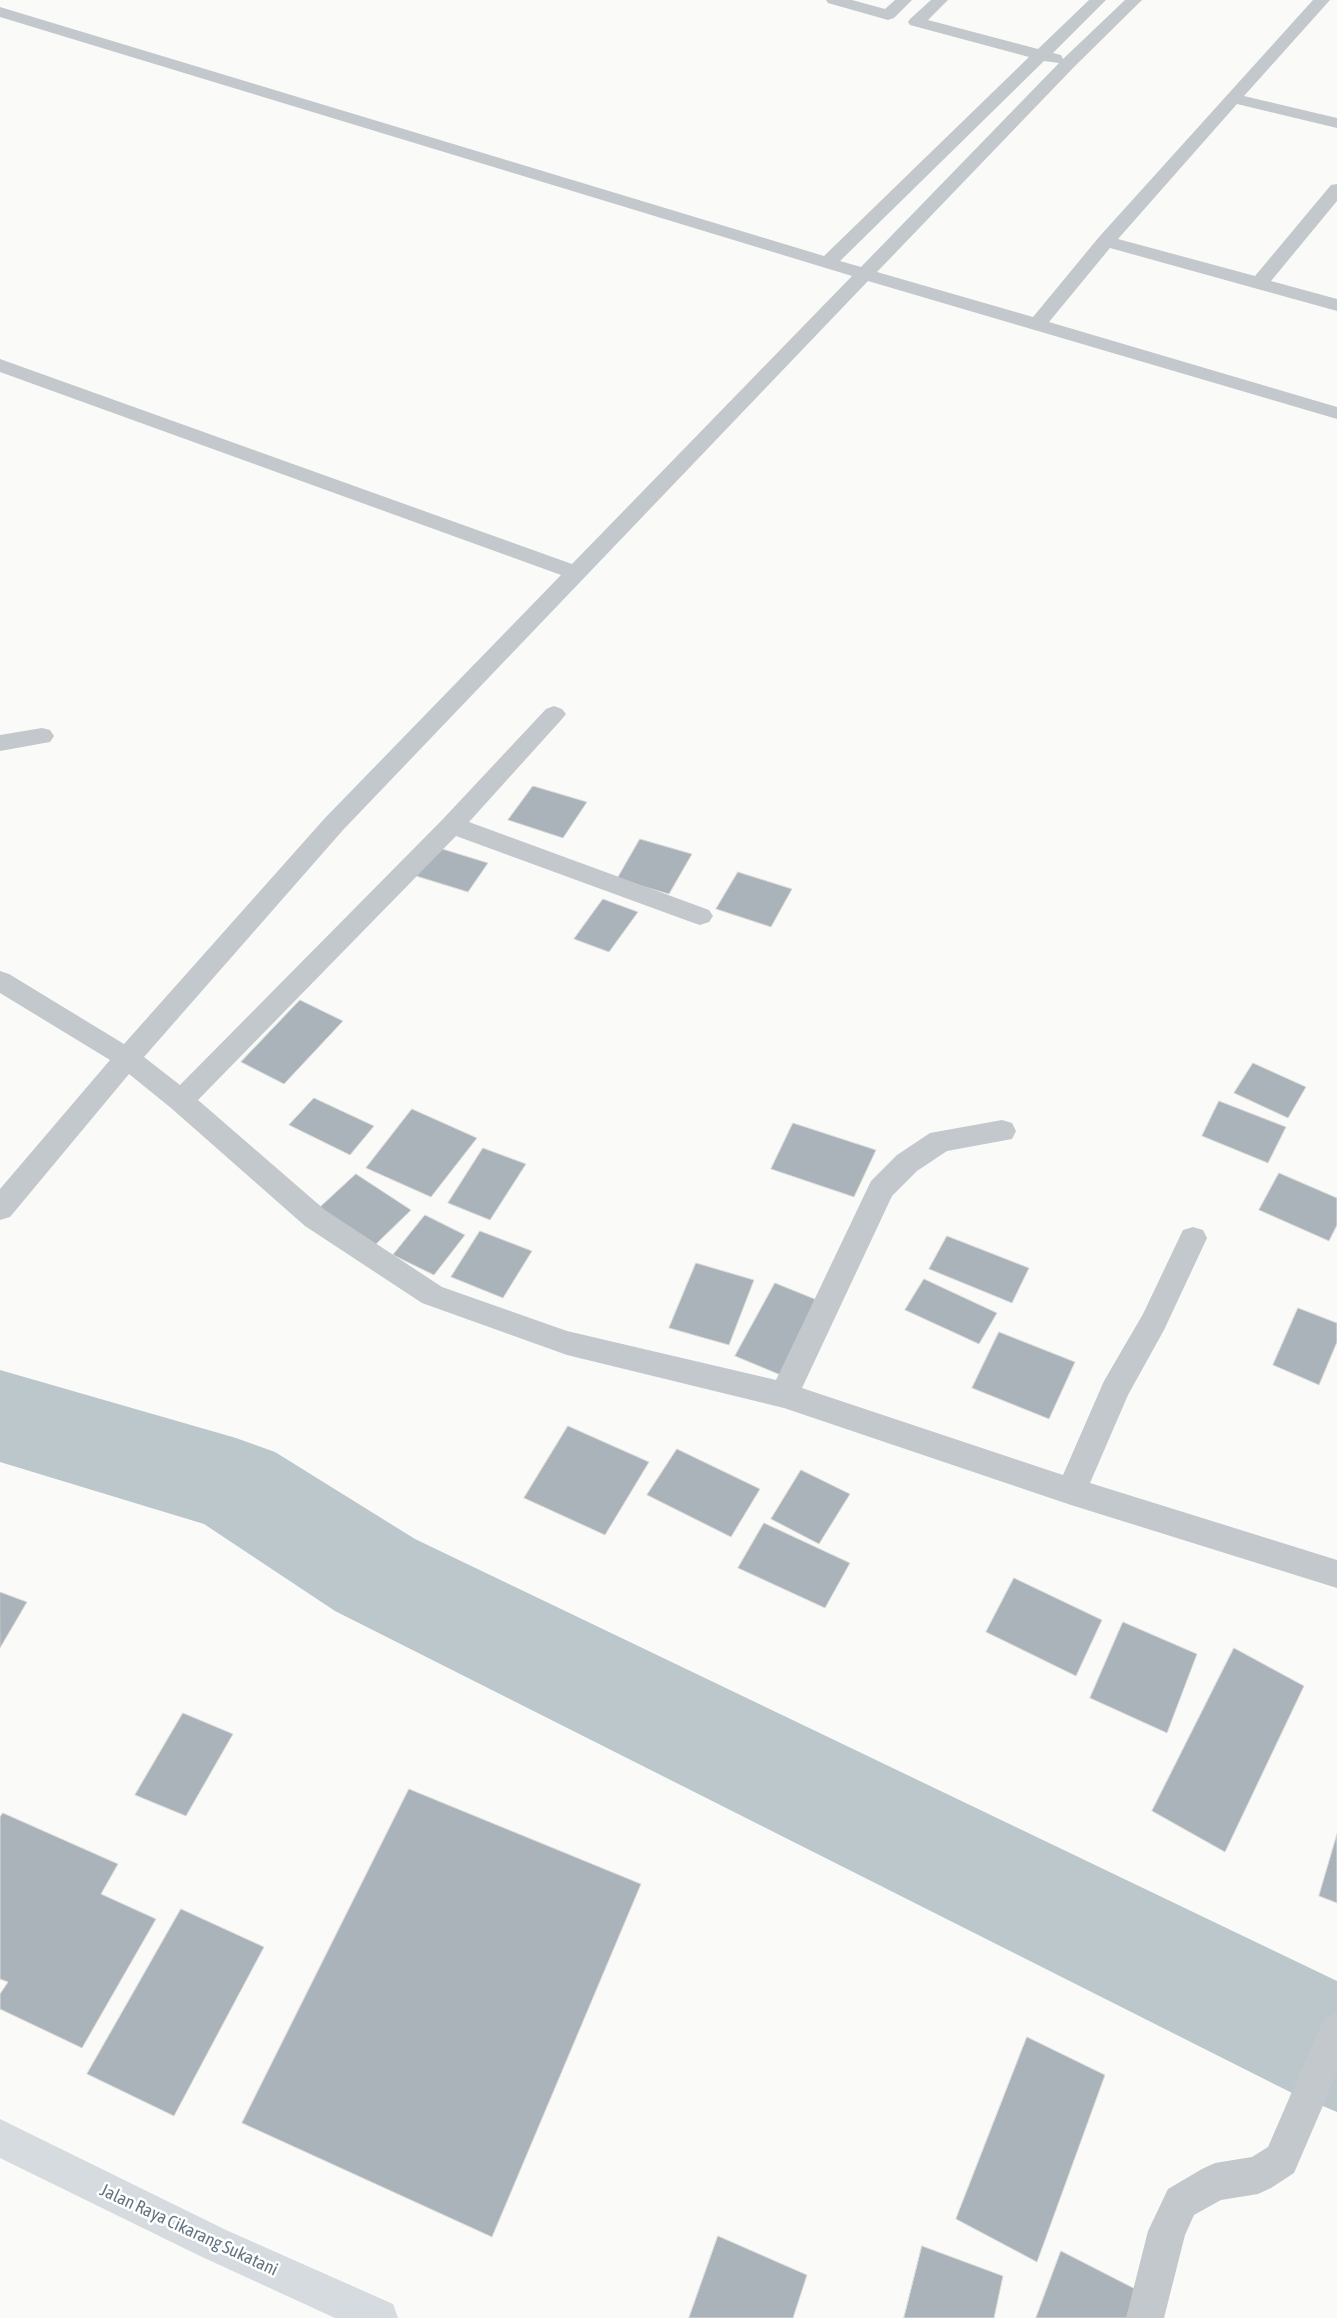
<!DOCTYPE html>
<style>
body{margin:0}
canvas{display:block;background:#fafaf8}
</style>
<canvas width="1337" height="2318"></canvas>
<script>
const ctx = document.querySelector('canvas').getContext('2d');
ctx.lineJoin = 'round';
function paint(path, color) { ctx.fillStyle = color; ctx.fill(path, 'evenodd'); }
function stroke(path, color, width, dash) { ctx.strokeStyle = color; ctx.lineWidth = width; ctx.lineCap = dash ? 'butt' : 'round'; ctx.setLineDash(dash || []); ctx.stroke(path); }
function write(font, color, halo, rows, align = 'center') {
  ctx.font = font + ' "Asap Condensed",sans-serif'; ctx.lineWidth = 5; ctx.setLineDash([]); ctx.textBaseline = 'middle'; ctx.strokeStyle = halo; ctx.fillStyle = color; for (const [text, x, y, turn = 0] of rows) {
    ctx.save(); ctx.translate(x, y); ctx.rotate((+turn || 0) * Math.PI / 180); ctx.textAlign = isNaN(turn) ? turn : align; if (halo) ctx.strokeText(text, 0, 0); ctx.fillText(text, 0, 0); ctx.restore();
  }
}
paint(new Path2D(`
 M0,1370L236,1438L275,1452L415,1539L1337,1981V2112L1292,2093L335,1611L204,1524L0,1462Z`), '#bbc7cb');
const building = new Path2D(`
 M533,786L587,802L563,838L508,820Z
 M640,839L692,854L669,894L617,879Z
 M436,847L488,863L468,892L416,876Z
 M738,872L792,889L771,927L716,909Z
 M603,899L638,912L609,952L574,939Z
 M300,1000L343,1021L284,1084L241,1062Z
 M1253,1063L1306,1087L1288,1118L1234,1093Z
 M314,1098L374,1126L350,1155L289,1125Z
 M1219,1101L1286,1127L1268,1163L1202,1136Z
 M412,1109L477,1138L431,1197L366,1168Z
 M793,1123L876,1150L854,1197L771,1169Z
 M483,1148L526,1164L490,1220L448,1203Z
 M1279,1173L1337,1198V1225L1329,1241L1259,1210Z
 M356,1174L411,1210L373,1247L317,1210Z
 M425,1215L465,1235L434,1275L393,1255Z
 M480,1231L532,1251L503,1298L451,1277Z
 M947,1236L1029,1268L1012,1303L929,1269Z
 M696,1263L754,1280L729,1345L669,1328Z
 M924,1279L997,1313L979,1344L905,1310Z
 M775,1283L822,1302L783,1376L735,1356Z
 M1298,1308L1337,1323V1342L1319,1385L1273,1365Z
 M999,1332L1075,1362L1049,1419L972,1388Z
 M568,1426L649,1462L605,1535L524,1498Z
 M677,1449L760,1489L731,1537L647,1495Z
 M801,1470L850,1494L819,1544L771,1519Z
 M764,1523L850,1563L825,1608L738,1568Z
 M1014,1578L1102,1620L1076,1676L986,1632Z
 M0,1592L27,1602L0,1648Z
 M1123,1622L1197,1654L1167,1733L1090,1698Z
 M1234,1648L1304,1686L1225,1852L1152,1811Z
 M183,1713L233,1734L186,1816L135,1795Z
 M409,1789L641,1884L492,2237L242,2123Z
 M3,1813L118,1864L101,1894L156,1919L82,2048L0,2009V1994L8,1982L0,1979V1817Z
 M1337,1834V1903L1319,1896Z
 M181,1909L264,1947L174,2116L87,2074Z
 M1027,2037L1105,2075L1037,2262L956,2219Z
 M718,2236L807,2275L793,2318H689Z
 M922,2246L1003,2276L994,2318H904Z
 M1061,2251L1145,2294L1137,2318H1036Z`);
paint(building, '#aab3b9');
stroke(building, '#dcdcda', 1);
paint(new Path2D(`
 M826,0H852L885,9L895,0H912L894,18L888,20L828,3Z
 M931,0H948L928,20L1038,49L1089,0H1106L1053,53L1061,55L1063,59L1125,0H1142L1074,67L877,272L1033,317L1099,237L1313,0H1330L1244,96L1337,118V128L1237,104L1118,239L1255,276L1331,185L1337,184V201L1271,281L1337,299V311L1110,248L1049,322L1337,407V419L868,281L343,830L144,1057L180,1085L443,819L546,709L554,706L562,709L566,714L562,719L469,822L709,910L713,916L709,922L700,925L691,922L456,836L198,1100L325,1210L442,1287L567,1331L776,1380L871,1181L897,1155L930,1133L1002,1120L1012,1123L1016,1131L1012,1139L947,1151L917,1171L892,1196L802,1388L1063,1475L1104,1381L1143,1314L1183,1230L1193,1227L1203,1230L1207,1238L1164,1330L1128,1395L1090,1483L1337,1560V1588L1071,1505L784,1408L567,1355L422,1303L305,1226L171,1108L129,1074L10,1217L0,1220V1189L110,1060L0,993V971L9,974L124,1044L325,818L561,575L0,372V359L572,564L852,276L0,17V7L824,256L1029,57L910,25L908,22L910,19ZM1044,61L1059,63L861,267L840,261Z
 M42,728L50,730L54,736L50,742L0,751V735Z
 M1337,2013V2073L1294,2173L1271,2188L1258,2194L1221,2200L1194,2215L1185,2235L1164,2318H1126L1148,2231L1168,2189L1202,2169L1215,2163L1252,2157L1268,2147L1324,2018Z`), '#c3c8cc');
paint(new Path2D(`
 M0,2119L226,2230L393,2304L398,2318H335L200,2256L0,2158Z`), '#d6dbdf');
write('18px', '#657683', '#fff', [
 ["Jalan Raya Cikarang Sukatani",189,2230,25]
]);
</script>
